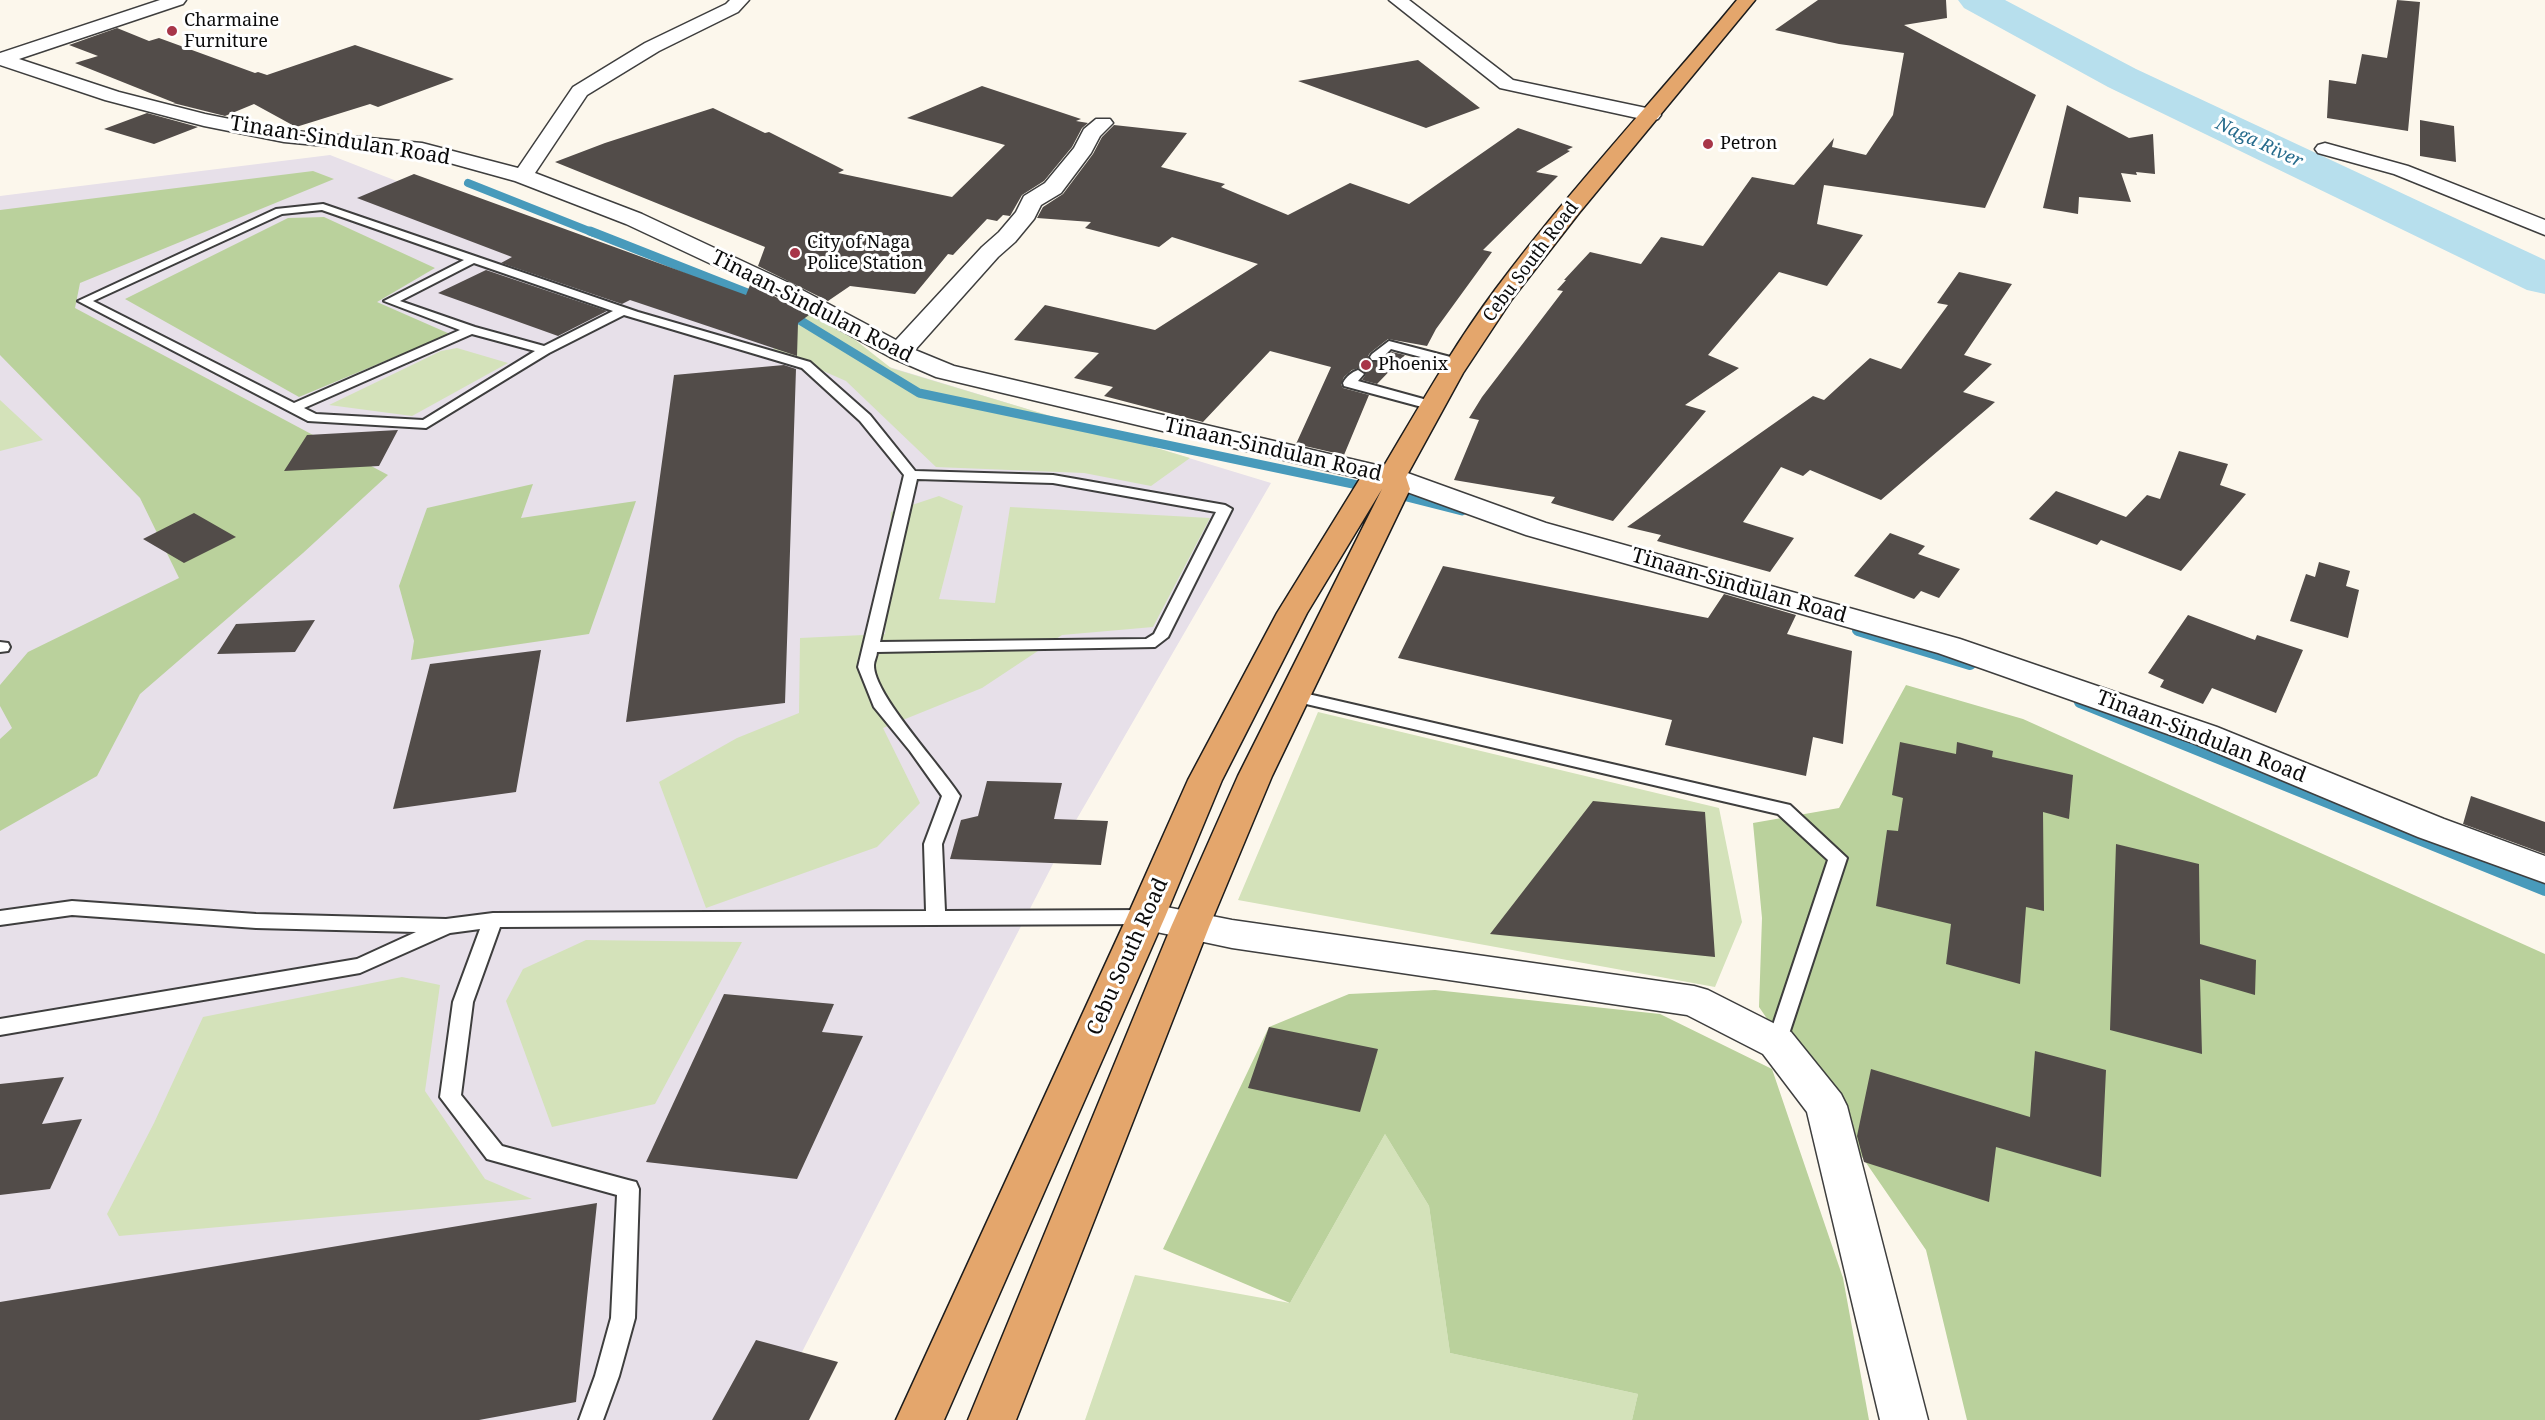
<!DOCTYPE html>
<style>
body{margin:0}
canvas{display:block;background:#fcf7ec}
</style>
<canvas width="2545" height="1420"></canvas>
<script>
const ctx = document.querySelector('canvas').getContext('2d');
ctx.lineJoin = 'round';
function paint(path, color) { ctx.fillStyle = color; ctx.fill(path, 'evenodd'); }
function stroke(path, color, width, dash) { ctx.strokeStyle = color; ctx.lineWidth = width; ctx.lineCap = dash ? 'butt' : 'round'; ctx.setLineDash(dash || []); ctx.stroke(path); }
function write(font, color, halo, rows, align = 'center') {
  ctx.font = font + ' "Noto Serif",serif'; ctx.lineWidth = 6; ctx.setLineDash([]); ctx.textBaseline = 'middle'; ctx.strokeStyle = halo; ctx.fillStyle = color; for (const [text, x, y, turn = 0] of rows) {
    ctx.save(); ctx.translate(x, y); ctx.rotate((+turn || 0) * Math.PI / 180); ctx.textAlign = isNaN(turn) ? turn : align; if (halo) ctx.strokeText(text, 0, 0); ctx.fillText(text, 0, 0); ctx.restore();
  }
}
paint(new Path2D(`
 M330,155L817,345L1271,483L1071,829L767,1420H0V196Z`), '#e7e0e9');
paint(new Path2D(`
 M804,311L854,339L891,368L1190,458L1151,486L1084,473L936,467L846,381L773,349Z
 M457,348L508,363L412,416L329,405L441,351Z
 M0,400L43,440L0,451Z
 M939,496L963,506L939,599L995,603L1010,507L1210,518L1153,627L1062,635L982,688L883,728L920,803L877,847L706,908L659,782L737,738L799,713L800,638L885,634L891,512Z
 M1318,712L1719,808L1742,922L1715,987L1238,900Z
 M586,940L742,942L655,1104L552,1127L506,1001L523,969Z
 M402,977L440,985L425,1091L485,1179L532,1199L119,1236L107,1214L154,1123L203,1017Z
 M1385,1134L1429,1206L1450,1353L1638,1394L1632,1420H1085L1135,1275L1290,1303Z`), '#d4e2ba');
paint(new Path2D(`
 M313,171L334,179L80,283L75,308L388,475L303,553L140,694L97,776L0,831V739L12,728L0,706V685L28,652L179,578L140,498L0,355V210Z
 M324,217L435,268L377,302L450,334L299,397L125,299L288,218Z
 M533,484L521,518L636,501L589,634L411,660L414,641L399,586L427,508Z
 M1906,685L2023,719L2545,954V1420H1967L1926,1250L1759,1007L1762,918L1753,823L1839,808Z
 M1435,990L1660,1014L1772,1069L1843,1278L1869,1420H1632L1638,1394L1450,1353L1429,1206L1385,1134L1290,1303L1163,1249L1269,1027L1349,994Z`), '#bad19c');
stroke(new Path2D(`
 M468,183L594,233`), '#489abb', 8);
stroke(new Path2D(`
 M590,231L760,298
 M788,313L919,393L1372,488
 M1391,493L1462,511`), '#489abb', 9);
stroke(new Path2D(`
 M1858,630L1970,664
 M2080,702L2545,890`), '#489abb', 12);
paint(new Path2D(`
 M1958,0H2005L2136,69L2545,260V294L2527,290L2108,87L1964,8Z`), '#b7dfed');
paint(new Path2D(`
 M1818,0H1946L1947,18L1904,25L2036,95L1985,208L1824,185L1817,224L1863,235L1827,286L1779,272L1708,355L1739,368L1685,405L1706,411L1613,521L1551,503L1555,497L1454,480L1479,420L1469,418L1482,397L1563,291L1557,290L1566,280H1564L1590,252L1641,264L1661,237L1703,246L1752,177L1794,185L1834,138L1832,147L1866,155L1893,115L1904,53L1839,44L1775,30Z
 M2397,0L2420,2L2408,131L2327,118L2329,80L2356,84L2362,54L2387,58Z
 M117,28L149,41L159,38L255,73L258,72L267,75L355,45L454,79L378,107L370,104L296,127L254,104L225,116L173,103H175L75,63L98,56L69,45Z
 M1418,60L1480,108L1426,128L1298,81Z
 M982,86L1081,119L1076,121L1088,123L1082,128L1072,147L1044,181L1022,195L1010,216L1003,215L997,221L987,219L953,255L948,254L915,294L850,286L828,301L758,266L765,247L555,162L605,143L713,108L765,133L769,132L844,170L838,173L952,197L1005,145L907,118Z
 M2067,105L2129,138L2153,134L2155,174L2136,172L2137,175L2121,173L2131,202L2079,197L2078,214L2043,208Z
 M147,113L198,127L154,144L104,129Z
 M2420,120L2454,126L2456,162L2420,156Z
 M1114,125L1187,133L1161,167L1225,184L1221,187L1288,215L1350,183L1409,204L1518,128L1573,147L1567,150L1570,151L1536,172L1558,176L1483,250L1492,252L1436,329L1427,346L1388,339L1370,353L1368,356L1370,361L1382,362L1392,352L1405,355L1377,384L1362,380L1366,374L1359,368L1352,370L1344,377L1341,384L1343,388L1369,395L1344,455L1296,444L1331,367L1270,351L1203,422L1104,396L1113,387L1074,378L1099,353L1014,340L1045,305L1155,330L1258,264L1172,237L1159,247L1085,228L1091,222L1037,218L1043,207L1063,194L1093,154L1102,137Z
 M414,174L746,295L750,285L772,295L809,315L798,323L797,356L630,300L622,304L501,263L512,257L357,198Z
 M486,270L607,311L558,336L438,293Z
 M1959,272L2012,284L1964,355L1992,364L1963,392L1995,402L1881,500L1810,470L1803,476L1781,467L1743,522L1794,538L1770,572L1657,541L1661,535L1627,527L1813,396L1824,400L1870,358L1901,369L1948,305L1937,303Z
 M784,365L796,369L785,703L626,722L674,375Z
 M398,430L379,466L284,471L307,435Z
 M2179,451L2228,464L2220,485L2246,494L2181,571L2101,540L2097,545L2029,519L2056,491L2126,517L2147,495L2160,499Z
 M194,513L236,537L184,563L143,539Z
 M1890,533L1925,546L1918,554L1960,569L1939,598L1921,591L1914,599L1854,576Z
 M2319,562L2350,571L2346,586L2359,590L2348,638L2290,621L2306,574L2315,577Z
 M1443,566L1708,618L1724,594L1796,615L1787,634L1852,651L1843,744L1813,737L1806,776L1665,745L1672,720L1398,658Z
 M2188,615L2255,640L2257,635L2303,650L2276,713L2212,688L2203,704L2160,687L2164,680L2148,673Z
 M315,620L295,652L217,654L236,624Z
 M541,650L516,792L393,809L430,664Z
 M1900,742L1956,754L1957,742L1993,751L1992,757L2073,775L2069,819L2043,812L2044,911L2026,907L2020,984L1946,964L1951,924L1876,906L1887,830L1898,831L1903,798L1892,795Z
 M987,781L1062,783L1054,819L1108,821L1101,865L950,859L961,820L978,816Z
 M2471,796L2545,822V854L2463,824Z
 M1593,801L1705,812L1715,957L1490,934Z
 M2116,844L2199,864L2200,944L2256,960L2255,995L2200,979L2202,1054L2110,1030Z
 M724,994L834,1004L822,1032L863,1036L797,1179L646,1162Z
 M1269,1027L1378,1049L1360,1112L1248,1088Z
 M2035,1051L2106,1070L2101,1177L1996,1147L1989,1202L1864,1162L1857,1136L1871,1069L2030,1117Z
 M64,1077L42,1124L82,1119L50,1189L0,1195V1084Z
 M597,1203L576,1402L479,1420H0V1302Z
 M756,1340L838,1362L809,1420H712Z`), '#524c49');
const service = new Path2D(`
 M323,204L638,312L810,362L870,415L915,471L1053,475L1225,505L1232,509L1168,637L1155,647L877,652C877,656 874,661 874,665C873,694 942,767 960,796L942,844L945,911L1146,910L1153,912L1155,917L1153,922L1146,924L500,927L473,1002L461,1095L502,1146L628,1180L636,1182L639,1189L635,1318L619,1376L603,1420H579L595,1376L611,1318L617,1195L487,1159L440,1097L453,1002L480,929L450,933L360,973L0,1035V1019L357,959L416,932L256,928L72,915L0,925V911L72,901L256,914L446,919L493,913L926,911L924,844L942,796L910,751L874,707L858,667L904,475L860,421L802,368L624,315L549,353L426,428L308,421L78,301L276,209ZM322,210L464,260L384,301L460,330L294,403L93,301L282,214ZM474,263L613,311L544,346L475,327L400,301ZM472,334L535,351L423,420L316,414L304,408ZM917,479L1053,483L1216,512L1154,634L1146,639L880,642Z
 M1389,341L1462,360L1464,363L1458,367L1391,349L1380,360H1372L1370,357L1372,354Z
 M1358,370L1364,374L1358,381L1438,403L1440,406L1433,410L1344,386L1343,383C1346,377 1352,372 1358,370Z
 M0,642L8,643L10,647L8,651L0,652Z
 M1295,691L1790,805L1847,858L1784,1049L1777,1051L1770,1049L1767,1043L1828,860L1778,814L1289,700L1287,696L1289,692Z`);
const minor = new Path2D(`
 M160,0H186L183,4L19,59L119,92L205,114L284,130L422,143L518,168L573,87L645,43L726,4L730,0H749L738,12L659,51L587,95L535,173L642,214L789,283L896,340L982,247L999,232L1016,212L1024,196L1045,183L1074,148L1084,129L1096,119H1110L1113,123L1100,136L1091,153L1061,193L1041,205L1034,219L1015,242L998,257L915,350L954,366L1402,471L1546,523L1960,639L2217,727L2444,819L2545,856V883L2418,837L2193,743L1938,653L1526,535L1385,484L936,377L890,357L773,293L626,224L515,181L421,155L284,142L204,126L105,100L0,65V53Z
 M1389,0H1409L1513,80L1651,109L1658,111L1661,115L1658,119L1651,121L1500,88Z
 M2325,143L2408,166L2545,220V235L2394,174L2318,153L2315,149L2318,145Z
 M1146,903L1232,920L1694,986L1708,990L1791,1032L1841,1094L1847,1106L1928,1420H1880L1807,1112L1763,1054L1687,1015L1232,948L1133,927L1127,917L1133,907Z`);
const trunk = new Path2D(`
 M1737,0H1755L1579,213L1512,299L1463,373L1406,477L1410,489L1272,776L1209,927L1016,1420H968L1171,927L1238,776L1382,489L1307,613L1222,780L1165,917L944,1420H896L1127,917L1188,780L1277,613L1361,477L1381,471C1418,409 1452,348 1495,290C1570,189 1657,97 1737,0Z`);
stroke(service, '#3e3e3e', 4);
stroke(minor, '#3e3e3e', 3);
stroke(trunk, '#1c1c1c', 3);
paint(service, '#fff');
paint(minor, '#fff');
paint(trunk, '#e4a66c');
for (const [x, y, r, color] of [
 [172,31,6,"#a83649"],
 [1708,144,6,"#a83649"],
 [795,253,6,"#a83649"],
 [1366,365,6,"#a83649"]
]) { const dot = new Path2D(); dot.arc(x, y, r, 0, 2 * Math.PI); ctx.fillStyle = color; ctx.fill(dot); stroke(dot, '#fff', 2); }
write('18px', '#0b0b0b', '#fff', [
 ["Charmaine",184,21],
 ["Furniture",184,42],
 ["Petron",1720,144],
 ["City of Naga",807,243],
 ["Police Station",807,264],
 ["Phoenix",1378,365]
], 'left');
write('italic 18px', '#266b8c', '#fff', [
 ["Naga River",2259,143,25]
]);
write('18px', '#0b0b0b', '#fff', [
 ["Cebu South Road",1531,262,-53]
]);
write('21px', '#0b0b0b', '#fff', [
 ["Tinaan-Sindulan Road",340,141,9],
 ["Tinaan-Sindulan Road",812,307,27],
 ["Tinaan-Sindulan Road",1273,450,13],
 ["Tinaan-Sindulan Road",1739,586,16],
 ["Tinaan-Sindulan Road",2201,737,21],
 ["Cebu South Road",1128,957,-66]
]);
</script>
